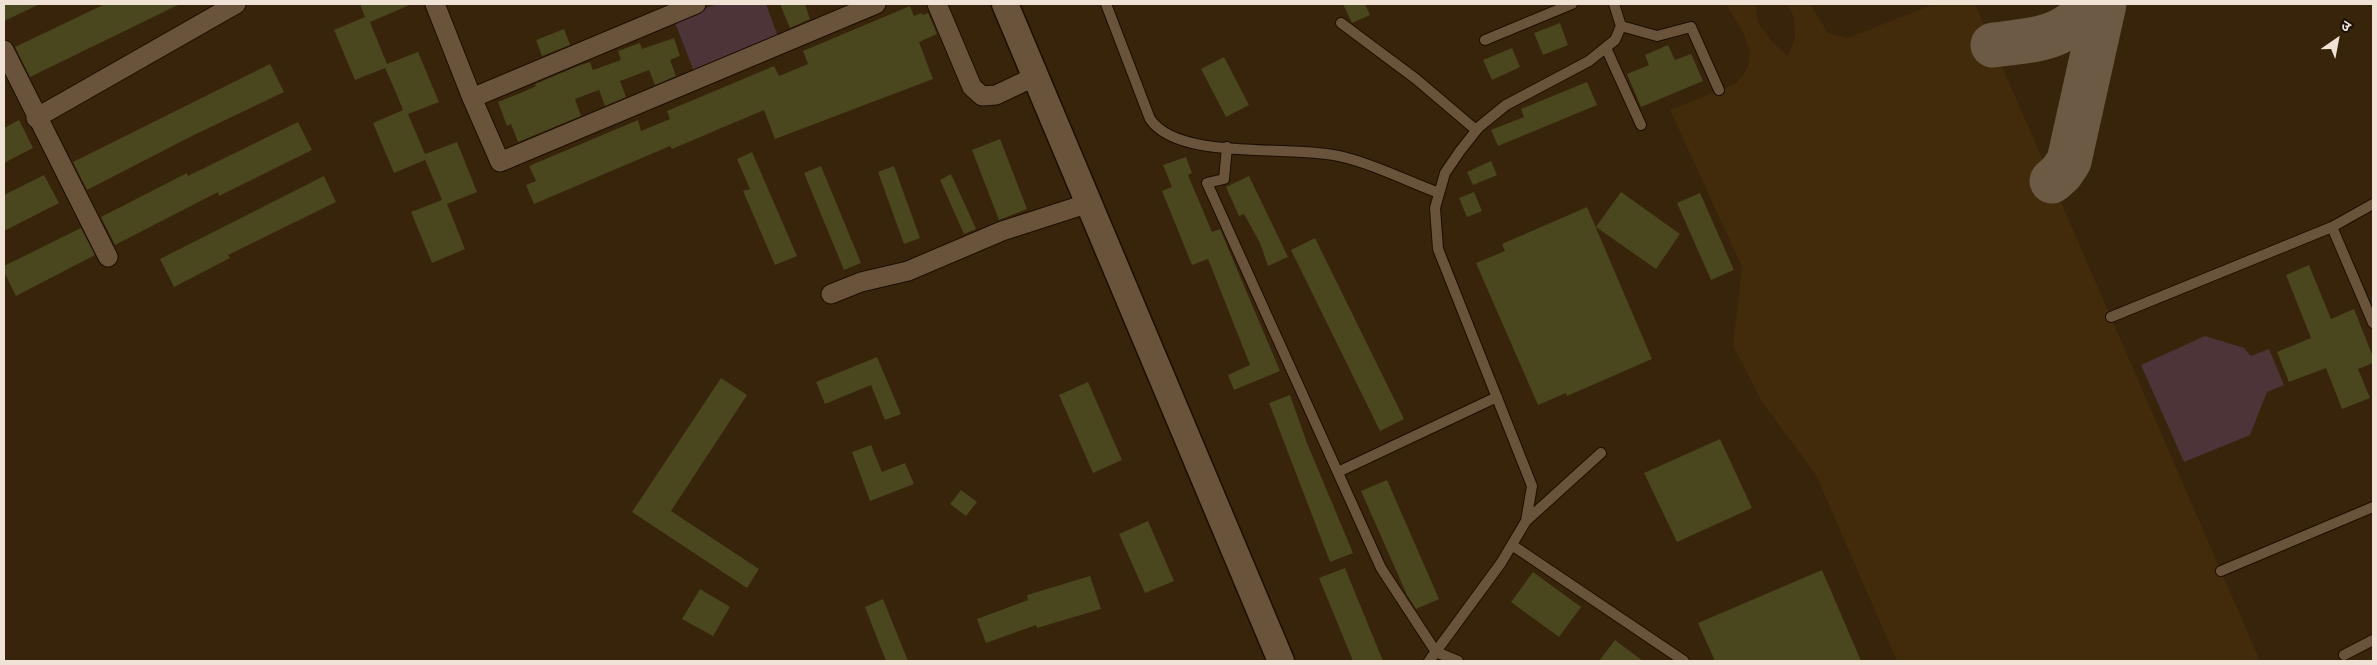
<!DOCTYPE html>
<meta charset="utf-8">
<style>
body{margin:0}
#map{position:relative;width:2377px;height:665px;overflow:hidden;background:#37240b;font-family:Overpass,"Noto Sans Devanagari",sans-serif}
canvas{display:block}
.frame{position:absolute;inset:0;border:5px solid #f0e3d5;pointer-events:none}
.north{position:absolute;left:2312px;top:15px;width:50px;height:50px;-webkit-text-stroke:4px #180f06;paint-order:stroke;rotate:33deg;font-size:14px;font-weight:700;line-height:20px;text-align:center;color:#f0e3d5}
.north::after{content:'';display:block;margin:auto;width:18px;height:22px;background:#f0e3d5;clip-path:polygon(50% 0,100% 100%,50% 72%,0 100%)}
</style>
<div id="map">
<canvas width="2377" height="665"></canvas>
<div class="frame"></div>
<div class="north">उ</div>
</div>
<script>
const ctx = document.querySelector('canvas').getContext('2d');
ctx.lineJoin = 'round';
function paint(path, color) { ctx.fillStyle = color; ctx.fill(path, 'evenodd'); }
function stroke(path, color, width, dash) { ctx.strokeStyle = color; ctx.lineWidth = width; ctx.lineCap = dash ? 'butt' : 'round'; ctx.setLineDash(dash || []); ctx.stroke(path); }
paint(new Path2D(`
 M1726,4H1756L1758,22L1772,42L1788,56L1795,39L1794,17L1787,4H1810L1828,33L1848,38L1934,4H1975L2260,661H1897L1816,475L1762,402L1733,346L1742,267L1670,110L1737,83L1748,67L1750,52L1744,34Z`), '#422b0a');
paint(new Path2D(`
 M717,4H766L780,42L695,74L674,20Z
 M2205,336L2244,348L2251,356L2269,349L2284,385L2267,392L2250,435L2184,462L2141,365Z`), '#4d3439');
stroke(new Path2D(`
 M1993,45C2035,40 2064,40 2093,4
 M2052,181L2061,173L2069,161L2104,4`), '#6c5a44', 45);
paint(new Path2D(`
 M4,4H40L4,21Z
 M105,4H180L30,77L15,47Z
 M360,4H412L370,22L387,64L418,52L439,102L408,114L425,154L457,142L477,192L447,204L465,249L432,263L411,212L442,200L436,185L425,160L394,173L373,123L403,110L397,95L385,68L355,80L334,30L365,17Z
 M780,4H805L810,19L790,28Z
 M1343,4H1365L1370,15L1352,23Z
 M910,6L914,16L922,13L923,15L928,13L937,34L919,42L933,79L775,139L764,110L672,149L670,146L534,204L526,185L536,181L529,166L638,120L641,131L670,119L667,111L774,66L779,76L808,64L803,51Z
 M1560,23L1568,45L1543,55L1534,33Z
 M564,29L570,45L542,56L536,40Z
 M674,38L680,56L670,60L676,76L655,85L649,70L620,81L626,97L605,106L599,90L575,99L581,116L518,142L511,124L507,126L498,102L523,92L536,86L535,84L578,66L590,62L593,70L621,60L618,51L640,43L642,49Z
 M1668,45L1675,60L1691,54L1703,81L1641,107L1627,74L1649,65L1645,55Z
 M1512,48L1520,67L1492,80L1483,60Z
 M1224,57L1249,105L1226,117L1201,69Z
 M270,64L284,92L192,136L87,190L73,162Z
 M1587,82L1597,105L1498,146L1491,130L1524,117L1521,109Z
 M19,120L33,148L4,163V128Z
 M298,122L312,150L219,196L218,192L115,245L101,217L187,173L188,176Z
 M1000,139L1027,209L999,220L972,150Z
 M752,152L797,256L775,265L743,191L750,189L737,159Z
 M1186,157L1192,173L1188,175L1212,232L1220,229L1280,371L1234,390L1228,375L1250,365L1208,259L1192,265L1162,191L1172,187L1163,165Z
 M1491,161L1497,175L1473,185L1467,172Z
 M821,166L861,263L844,270L804,173Z
 M894,166L920,238L904,244L878,172Z
 M951,174L976,229L964,234L940,180Z
 M44,175L59,203L4,231V195Z
 M324,176L336,202L228,255L230,258L174,287L160,259Z
 M1249,176L1288,257L1268,266L1260,243L1244,214L1239,216L1226,187Z
 M1474,192L1482,211L1467,217L1459,198Z
 M1621,192L1680,234L1656,269L1596,227Z
 M1700,193L1734,270L1711,280L1677,203Z
 M1587,207L1652,359L1567,396L1566,393L1538,405L1476,263L1505,251L1502,244Z
 M81,228L95,255L16,296L4,272V266Z
 M1315,238L1404,419L1380,431L1291,250Z
 M2309,265L2331,319L2354,309L2373,357V363L2358,369L2370,398L2342,409L2326,368L2289,382L2277,352L2311,338L2286,275Z
 M877,357L901,414L885,420L871,385L825,404L816,382Z
 M721,378L747,395L671,511L759,569L747,588L632,512Z
 M1088,382L1122,460L1093,473L1059,395Z
 M1290,395L1307,443L1353,553L1330,562L1269,403Z
 M1720,439L1752,508L1677,542L1644,473Z
 M871,445L882,472L905,463L914,484L870,501L852,452Z
 M1387,480L1439,599L1416,609L1407,595L1361,491Z
 M961,490L977,502L966,516L950,504Z
 M1148,521L1174,581L1145,593L1119,534Z
 M1345,568L1383,661H1353L1319,578Z
 M1822,570L1861,661H1715L1698,623Z
 M1533,572L1581,607L1559,637L1511,602Z
 M1090,576L1101,609L1037,628L1036,625L986,643L977,619L1028,600L1027,595Z
 M700,589L730,607L713,636L682,619Z
 M883,599L908,661H886L865,607Z
 M1615,640L1643,661H1599Z`), '#4a461e');
const lane = new Path2D(`
 M1106,4L1150,119C1180,163 1296,143 1347,158C1378,166 1409,182 1439,193
 M1341,23L1416,79L1476,130
 M1621,26L1657,36L1691,27L1719,90
 M1485,40L1572,4
 M1606,48L1641,125
 M1227,147L1224,179L1207,183L1381,568L1436,652L1458,661
 M2332,227L2373,323
 M2111,317L2332,227L2373,204
 M1338,472L1497,397
 M1526,521L1601,453
 M1512,545L1684,661
 M2221,571L2373,507
 M2344,655L2373,640
 M1429,661L1501,563L1526,521L1532,486L1438,249L1435,208L1445,173L1460,151L1479,127L1506,105L1589,61L1615,40L1621,26L1614,4`);
const street = new Path2D(`
 M435,4L472,98L500,162L876,4
 M937,4L972,87L982,96L996,95L1036,76
 M4,50L108,257
 M472,98L696,4
 M36,118L236,4
 M831,294L861,282L908,271L1002,231L1089,203`);
const secondary = new Path2D(`
 M1005,4L1281,661`);
stroke(lane, '#1d0d00', 12);
stroke(street, '#1d0d00', 21);
stroke(secondary, '#1d0d00', 29);
stroke(lane, '#69543b', 10);
stroke(street, '#69543b', 19);
stroke(secondary, '#69543b', 26);
</script>
